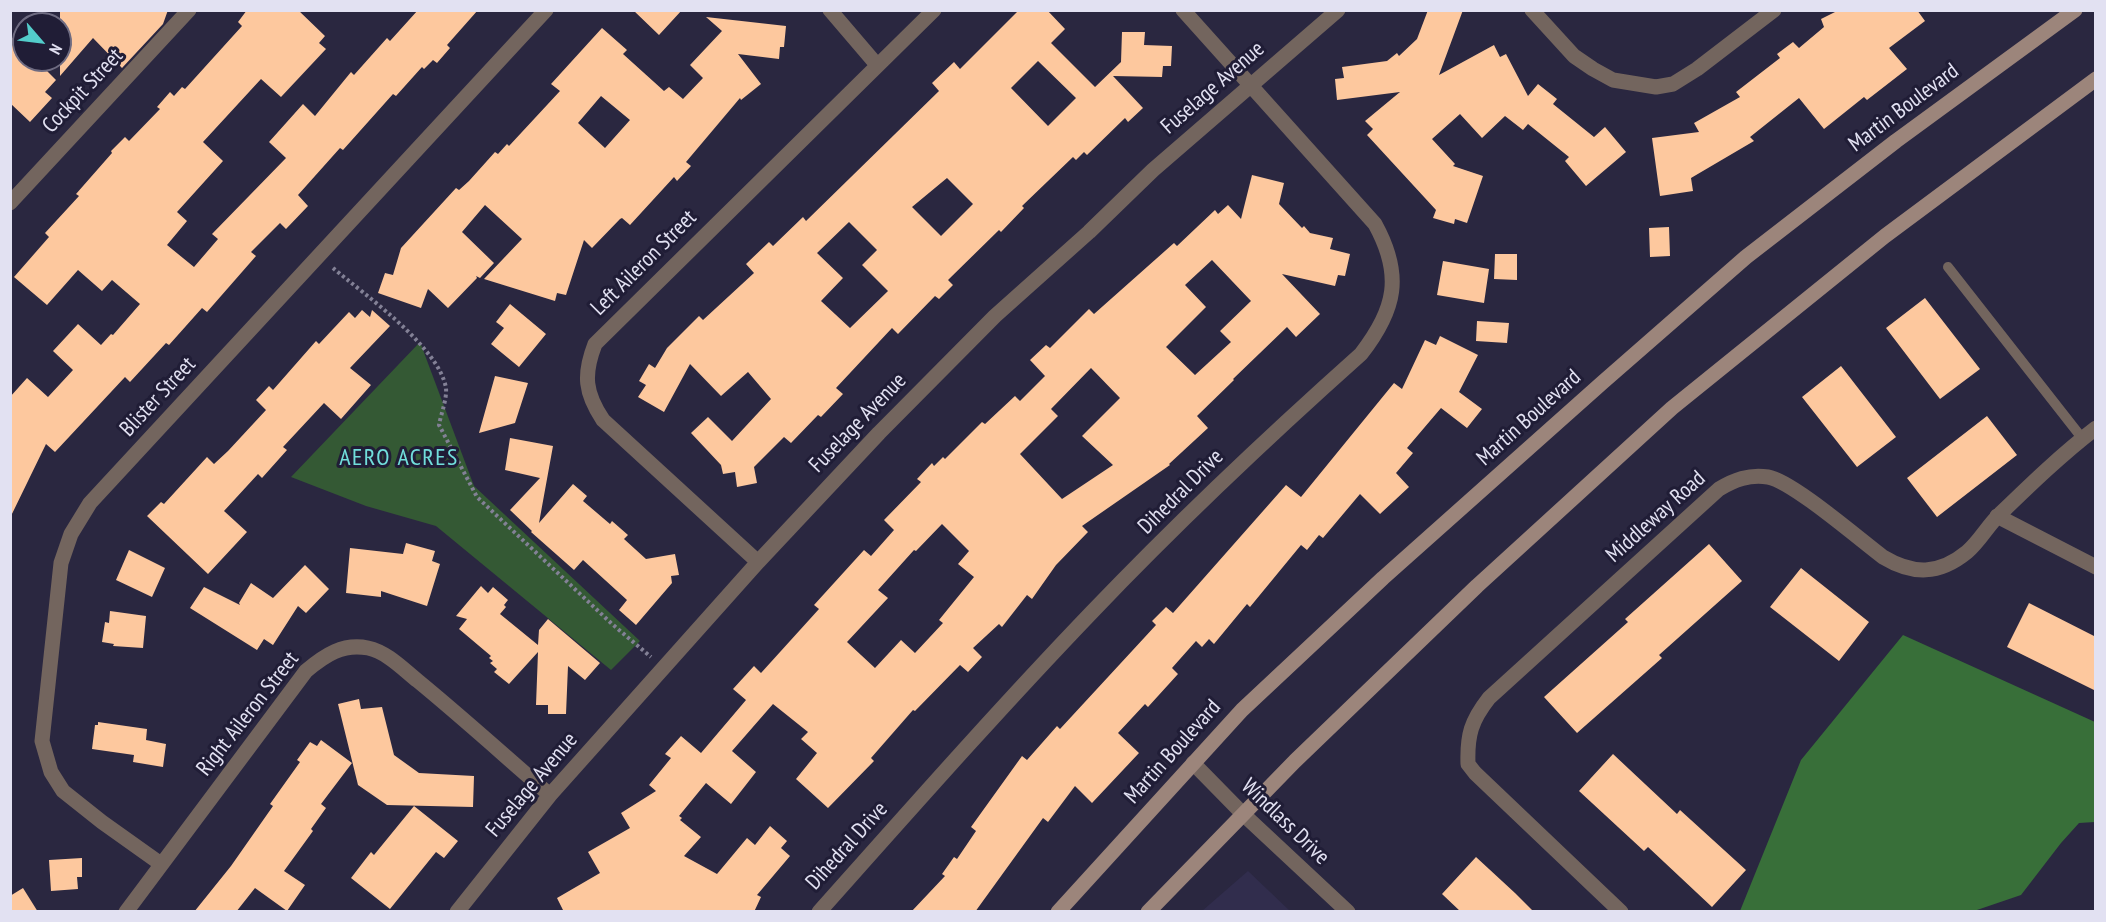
<!DOCTYPE html>
<style>
body{margin:0}
#map{position:relative;width:2106px;height:922px;overflow:hidden;background:#2a2740;font-family:"PT Sans Narrow",sans-serif}
canvas{display:block}
.frame{position:absolute;inset:0;border:12px solid #e2e1f2;pointer-events:none}
.north{position:absolute;left:12px;top:12px;width:60px;height:60px;box-sizing:border-box;background:#201d36;border:2px solid #6e6b81;border-radius:50%;rotate:118deg;font-size:16px;font-weight:700;line-height:24px;text-align:center;color:#e2e1f2}
.north::after{content:'';display:block;margin:auto;width:21px;height:27px;background:#53cdcb;clip-path:polygon(50% 0,100% 100%,50% 72%,0 100%)}
</style>
<div id="map">
<canvas width="2106" height="922"></canvas>
<div class="frame"></div>
<div class="north">N</div>
</div>
<script>
const ctx = document.querySelector('canvas').getContext('2d');
ctx.lineJoin = 'round';
function paint(path, color) { ctx.fillStyle = color; ctx.fill(path, 'evenodd'); }
function stroke(path, color, width, dash) { ctx.strokeStyle = color; ctx.lineWidth = width; ctx.lineCap = dash ? 'butt' : 'round'; ctx.setLineDash(dash || []); ctx.stroke(path); }
function write(font, color, halo, rows, align = 'center') {
  ctx.font = font + ' "PT Sans Narrow",sans-serif'; ctx.lineWidth = 6; ctx.setLineDash([]); ctx.textBaseline = 'middle'; ctx.strokeStyle = halo; ctx.fillStyle = color; for (const [text, x, y, turn = 0] of rows) {
    ctx.save(); ctx.translate(x, y); ctx.rotate((+turn || 0) * Math.PI / 180); ctx.textAlign = isNaN(turn) ? turn : align; if (halo) ctx.strokeText(text, 0, 0); ctx.fillText(text, 0, 0); ctx.restore();
  }
}
paint(new Path2D(`
 M1248,871L1290,911H1202Z`), '#312d4d');
paint(new Path2D(`
 M420,342L474,486L640,641L611,670L436,526L366,506L291,477Z`), '#345934');
paint(new Path2D(`
 M1903,635L2095,722V822L2079,823L2061,843L2021,895L1974,911H1740L1801,760Z`), '#386f39');
paint(new Path2D(`
 M60,10H168L163,24L122,68L93,38L60,76Z
 M247,10H298L325,36L319,43L326,49L281,97L261,79L203,142L223,161L177,212L187,221L167,245L194,267L218,239L212,234L286,158L269,142L303,104L315,116L351,72L354,75L387,38L390,41L418,10H478L447,45L450,48L437,63L433,60L424,69L422,67L396,96L393,94L343,150L340,148L298,195L308,206L286,229L280,223L251,252L256,256L207,312L202,308L169,345L166,343L130,382L125,377L55,452L46,444L10,518V397L27,378L48,397L73,370L53,351L78,324L101,345L111,334L113,335L140,304L112,280L102,291L78,270L47,305L14,277L49,237L45,233L79,196L76,194L112,153L111,151L125,137L129,141L160,109L157,107L170,92L174,96L182,87L185,89L242,26L238,22Z
 M633,10H682L659,35Z
 M1019,10H1047L1065,29L1051,43L1095,87L1121,62L1122,32H1145L1144,45L1172,46L1171,66H1163L1162,77L1113,76L1143,108L1128,122L1125,118L1087,155L1084,152L1076,160L1073,157L1022,206L1024,208L1001,232L999,230L948,280L953,285L939,299L935,296L898,334L892,328L836,388L843,394L821,417L818,415L791,443L784,437L754,467L757,483L737,487L735,472L723,474L721,465L691,433L708,417L732,441L771,399L748,372L721,396L690,364L664,412L638,397L646,385L639,381L649,364L655,368L667,348L699,316L703,320L754,273L746,264L769,242L773,246L803,217L806,221L939,91L932,83L954,62L960,69ZM1038,61L1076,98L1048,126L1011,88ZM947,178L973,204L941,236L912,207ZM849,222L877,250L862,265L888,291L850,328L821,301L843,278L817,253Z
 M1428,10H1463L1439,75L1494,45L1500,57L1506,54L1528,96L1538,84L1557,99L1553,104L1594,137L1605,127L1626,152L1586,186L1565,161L1569,157L1528,124L1523,130L1505,116L1482,138L1460,114L1432,139L1455,164L1453,166L1483,176L1467,223L1455,219L1454,224L1433,218L1436,210L1367,135L1373,129L1365,121L1400,92L1337,100L1335,79L1344,78L1342,67L1387,61L1397,53L1399,56L1417,39Z
 M1839,10H1917L1925,21L1889,48L1907,69L1867,100L1864,97L1824,129L1799,98L1750,137L1754,141L1691,178L1693,191L1660,196L1652,138L1699,132L1694,123L1740,97L1736,92L1780,58L1777,54L1793,42L1799,48L1824,27L1821,19Z
 M706,17L786,26L784,47H780L779,59L738,54L761,84L741,100L740,98L686,162L691,166L677,181L674,177L630,225L622,218L620,219L592,248L584,240L566,295L557,293L555,301L484,279L522,239L485,205L462,232L494,263L480,278L476,276L477,278L448,308L428,289L421,308L378,293L385,273L393,275L401,248L456,188L459,190L469,181L495,152L498,154L507,144L509,146L560,91L551,84L602,28L627,50L623,54L664,91L669,87L683,99L703,78L690,65L722,31ZM601,96L630,120L605,148L578,123Z
 M10,36L24,49V60H36L56,80L45,92L52,98L30,122L10,103Z
 M1252,175L1284,183L1279,204L1302,228L1304,226L1310,233L1333,238L1330,249L1350,254L1345,276L1338,275L1335,286L1282,274L1320,314L1296,337L1287,327L1233,379L1234,380L1197,416L1208,428L1169,464L1170,465L1082,526L1088,532L1056,565L1032,599L1027,595L1002,627L999,624L973,648L982,657L968,672L960,665L915,711L913,710L871,758L874,761L828,808L796,779L817,753L801,739L808,732L773,704L732,751L756,772L731,804L706,783L679,816L682,818L680,820L701,837L684,856L717,874L747,838L755,845L770,826L787,841L781,848L790,856L757,895L761,897L754,912H564L557,898L600,873L588,852L630,828L621,813L656,791L649,785L671,758L665,754L681,736L701,753L746,700L733,689L754,666L761,673L819,609L814,605L864,550L871,556L894,530L884,520L921,482L917,479L932,463L934,466L943,457L945,459L982,422L985,424L1015,396L1020,401L1045,376L1030,360L1046,345L1050,348L1089,309L1094,314L1174,243L1177,246L1215,210L1218,214L1228,205L1241,219ZM1212,260L1251,301L1220,331L1231,342L1195,375L1166,347L1206,307L1185,285ZM1091,368L1120,398L1082,436L1113,465L1062,499L1020,454L1058,416L1051,409ZM942,524L969,551L958,564L974,577L939,620L943,623L915,653L901,640L875,668L847,642L888,598L878,590L914,550L916,551Z
 M1669,227L1670,256L1650,257L1649,228Z
 M1495,254H1517V280L1494,279Z
 M1443,261L1489,269L1484,303L1437,295Z
 M1925,298L1980,369L1940,399L1886,328Z
 M510,304L546,334L519,367L491,344L504,328L496,322Z
 M362,310L370,317L372,310L390,326L350,368L371,385L341,419L324,403L283,447L287,450L262,478L258,474L224,511L247,532L208,574L147,516L161,502L164,504L207,457L214,464L228,451L266,410L256,400L269,386L273,390L316,341L319,344L349,312L355,318Z
 M1477,321L1509,323L1507,343L1476,341Z
 M1440,336L1478,355L1459,392L1482,409L1467,428L1441,408L1407,448L1413,453L1396,473L1409,487L1380,514L1360,494L1323,538L1319,535L1307,550L1301,545L1250,607L1247,604L1214,644L1209,639L1202,647L1196,641L1172,668L1178,674L1148,707L1145,704L1118,733L1139,753L1092,803L1075,786L1048,822L1043,818L975,912H911L945,876L942,874L954,857L957,859L976,831L971,827L1022,756L1027,760L1057,726L1060,729L1156,625L1152,621L1166,607L1173,613L1286,485L1301,497L1394,383L1402,389L1425,340L1436,345Z
 M1841,366L1896,437L1857,467L1802,397Z
 M495,376L528,383L515,423L479,433Z
 M1987,416L2017,455L1937,517L1907,478Z
 M510,438L553,446L539,523L573,484L587,496L583,501L610,524L612,521L628,535L624,539L646,559L675,554L679,575L671,576L672,583L636,625L619,610L627,600L583,560L574,570L531,532L532,531L510,510L540,478L505,470Z
 M406,543L435,551L432,561L440,564L427,606L381,591V597L346,593L350,548L403,554Z
 M1709,544L1742,581L1659,655L1662,658L1577,733L1544,697L1628,622L1625,619Z
 M129,550L165,568L152,597L116,580Z
 M305,565L329,589L306,613L298,606L273,645L264,639L257,650L190,608L204,587L240,605L239,603L251,583L273,598Z
 M1801,568L1869,622L1839,661L1770,607Z
 M481,586L488,593L493,587L508,600L504,605L506,607L500,614L538,645L539,630L548,619L600,663L585,680L568,666L566,714H548V705H536L538,652L509,684L494,672L497,669L490,663L493,661L489,658L491,656L459,629L467,619L456,616Z
 M2029,603L2096,637V691L2007,647Z
 M110,611L146,616L143,648L113,646L114,644L102,642L105,622L109,623Z
 M359,699L361,709L382,707L394,755L419,773L474,776L473,807L387,805L358,785L338,704Z
 M98,722L147,729L146,740L166,744L163,767L133,762L134,755L92,749L95,725H98Z
 M321,740L352,763L321,804L326,808L311,829L313,831L284,871L305,885L287,911L255,888L236,912H194L231,866L273,806L270,804L300,762L297,760L310,742L317,746Z
 M1613,754L1677,814L1680,810L1746,870L1712,907L1648,847L1644,851L1579,791Z
 M414,806L458,841L444,858L436,852L390,909L351,878L371,852L374,855Z
 M1476,857L1515,893L1534,912H1461L1442,894Z
 M82,858V877H77L78,889L51,891L49,860Z
 M23,888L38,912H10V896Z`), '#fdc89e');
stroke(new Path2D(`
 M333,268C365,295 439,347 446,388C447,399 441,414 439,425L477,497L612,624L651,657`), '#838196', 4, [3, 3]);
stroke(new Path2D(`
 M1948,267L2082,438`), '#73655e', 10);
stroke(new Path2D(`
 M830,10L877,65
 M1532,10L1574,56L1593,69L1613,80L1656,87L1673,84L1697,69L1774,10
 M10,203L189,10
 M1997,516L2096,567
 M758,562L603,420C585,393 583,375 595,344L934,10
 M1193,763L1243,814L1348,912
 M161,864L102,822L63,791L51,772L42,741L61,563L71,534L90,503L546,10
 M126,912L306,671C325,655 343,643 368,648C387,652 403,669 418,681C463,718 506,757 550,795
 M457,912L550,795L758,562L879,433L995,316L1089,232L1153,170L1338,10
 M819,912C909,811 998,710 1092,612C1178,522 1268,437 1361,354C1396,309 1403,275 1375,224L1183,10
 M1621,912L1475,773L1468,764C1467,735 1471,721 1489,698L1719,489C1734,480 1749,474 1768,477C1792,481 1859,539 1883,557C1913,575 1939,575 1967,552C1980,541 1988,525 2000,514C2031,484 2062,454 2096,428`), '#73655e', 15);
stroke(new Path2D(`
 M1058,912L1242,710L1383,578L1603,382L1746,257L1896,141L2075,10
 M1148,912L1295,761L1477,586L1672,408L1885,236L2096,79`), '#9c857b', 15);
write('22px', '#e2e1f2', '#201d36', [
 ["Fuselage Avenue",1213,88,-41],
 ["Cockpit Street",83,91,-47],
 ["Martin Boulevard",1904,108,-37],
 ["Left Aileron Street",644,263,-45],
 ["Blister Street",158,397,-47],
 ["Martin Boulevard",1529,418,-42],
 ["Fuselage Avenue",858,423,-46],
 ["Dihedral Drive",1181,492,-45],
 ["Middleway Road",1656,517,-42],
 ["Right Aileron Street",248,714,-52],
 ["Martin Boulevard",1173,752,-48],
 ["Fuselage Avenue",532,785,-50],
 ["Windlass Drive",1285,822,44],
 ["Dihedral Drive",847,846,-48]
]);
ctx.letterSpacing = '1.5px';
write('24px', '#71dedb', '#201d36', [
 ["AERO ACRES",399,458]
]);
ctx.letterSpacing = '0px';
</script>
